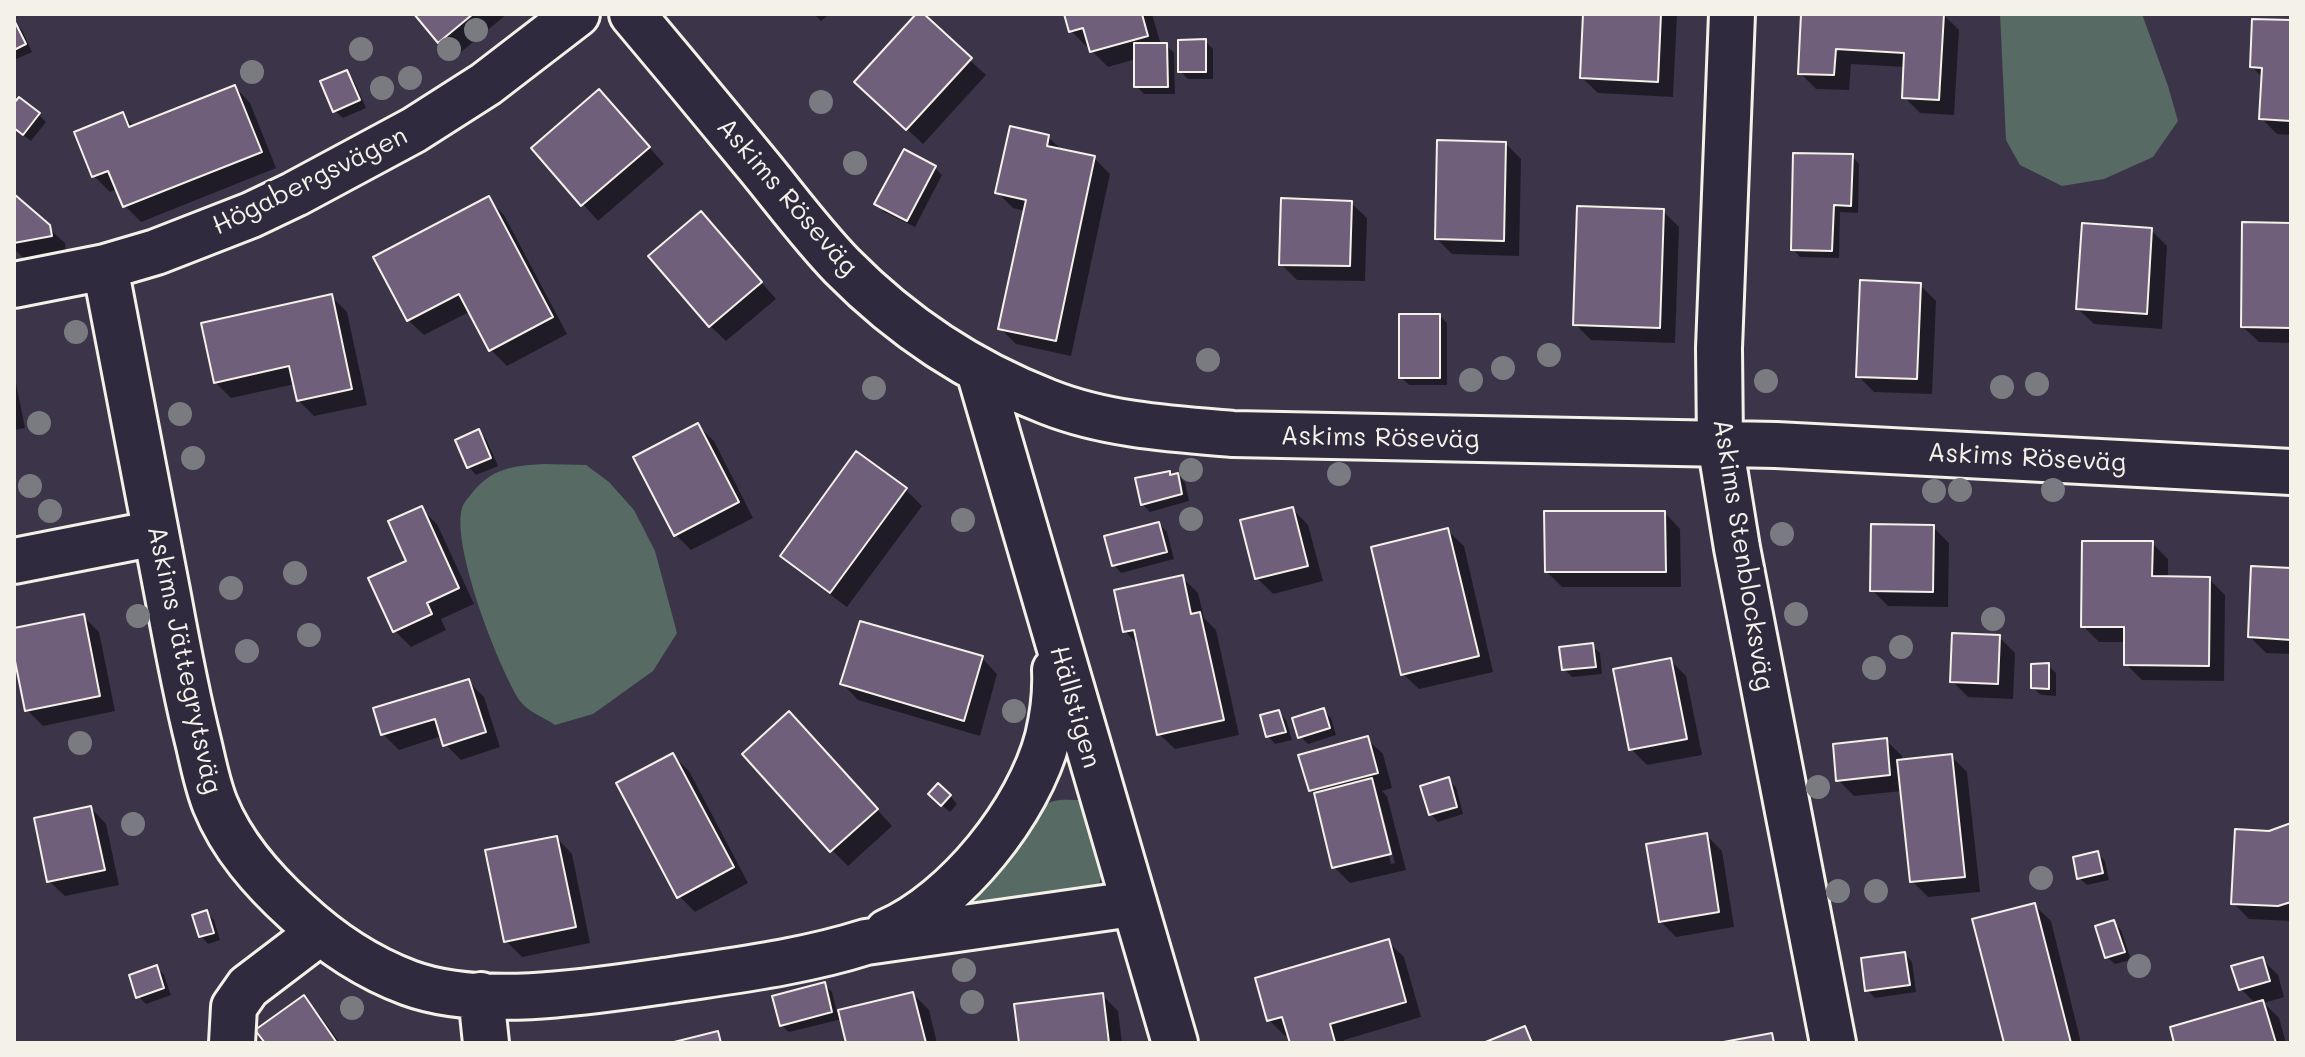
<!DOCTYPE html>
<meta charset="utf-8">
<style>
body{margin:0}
#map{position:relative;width:2305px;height:1057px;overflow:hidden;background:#3c3549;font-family:Mali,sans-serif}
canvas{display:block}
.frame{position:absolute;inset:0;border:16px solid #f4f1e8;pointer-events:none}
</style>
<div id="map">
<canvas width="2305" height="1057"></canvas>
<div class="frame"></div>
</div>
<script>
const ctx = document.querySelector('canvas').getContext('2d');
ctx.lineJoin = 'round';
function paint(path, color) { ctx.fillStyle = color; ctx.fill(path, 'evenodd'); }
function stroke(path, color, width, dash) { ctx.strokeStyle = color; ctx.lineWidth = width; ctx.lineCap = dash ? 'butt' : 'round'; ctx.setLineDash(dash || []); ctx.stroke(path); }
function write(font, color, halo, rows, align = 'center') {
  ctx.font = font + ' Mali,sans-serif'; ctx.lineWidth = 7; ctx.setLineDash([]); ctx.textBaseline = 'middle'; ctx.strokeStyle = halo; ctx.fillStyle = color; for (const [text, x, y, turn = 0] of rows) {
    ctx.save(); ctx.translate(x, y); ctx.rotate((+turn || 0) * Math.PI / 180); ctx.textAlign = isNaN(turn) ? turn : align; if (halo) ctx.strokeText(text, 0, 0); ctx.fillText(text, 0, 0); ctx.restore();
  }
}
paint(new Path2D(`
 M2000,14H2142L2168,86L2178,121L2153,157L2104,179L2062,186L2020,165L2006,140Z
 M543,464L586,465L609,482L634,510L655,551L677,633L653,671L593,714L555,725C545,718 527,711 520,701C498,667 451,545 462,508C464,502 469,497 472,493C492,468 513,466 543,464Z
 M1080,800L1093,820L1104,861L1099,886L1075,898L962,911C977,887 1028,806 1054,801C1062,799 1072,800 1080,800Z`), '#576b64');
paint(new Path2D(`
 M417,14H507L455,57Z
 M814,14H830L821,21Z
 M919,14L986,75L923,144L872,97Z
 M1066,14H1152L1161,45H1166L1174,53L1175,94H1144L1136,86V59L1108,67L1092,51L1090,46L1087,47L1071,31Z
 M1585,14H1677L1673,97L1598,93L1582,78Z
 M1803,14H1943L1959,30L1954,115L1920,113L1904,97L1905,67L1851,64L1849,90L1816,89L1800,73Z
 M14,22L22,30L32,52L14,60Z
 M2291,22V135L2277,134L2261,118L2263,78L2252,67Z
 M1205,41L1213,49V79H1188L1180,71Z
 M346,73L354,81L366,108L343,118L335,111Z
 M235,87L250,103L276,168L141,222L125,206L118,188L110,192L94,176L123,115L135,127Z
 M14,107L38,114L46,122L31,141L14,128Z
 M614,107L664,164L598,221L533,148Z
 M1048,137L1063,151L1094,158L1110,174L1071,356L1016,344L1000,328L1025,211L1013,208L997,192Z
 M1505,143L1521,159L1519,256L1452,254L1437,239Z
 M1852,156L1859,164L1858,213L1840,212L1839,258L1800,257L1793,249Z
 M935,168L942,175L915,227L884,212L877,204Z
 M14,197L65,243L66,252L25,259L14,249Z
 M488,199L504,215L567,334L507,366L491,350L471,311L424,335L408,320Z
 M1351,203L1367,218L1365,281L1297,280L1281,264Z
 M1663,211L1679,227L1675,343L1591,340L1575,324Z
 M701,214L776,299L726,341L710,326Z
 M2291,225V343L2259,342L2243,327Z
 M2151,230L2167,246L2162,329L2094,324L2078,309Z
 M1920,285L1936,301L1932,394L1874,392L1858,376Z
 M331,296L347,312L367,405L314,416L298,400L295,384L231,398L215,382Z
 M1440,316L1447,323V385H1409L1401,377Z
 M14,373L25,428L14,430Z
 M698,426L714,441L753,518L691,550L676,535Z
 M479,432L486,439L498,466L476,475L469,467Z
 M857,453L906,490L922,506L847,607L798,571L782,555Z
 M1169,474L1172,476L1178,475L1185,483L1189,501L1150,512L1142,504Z
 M421,509L437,524L474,604L441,619L446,630L411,647L395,631Z
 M1293,509L1308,525L1323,581L1273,594L1257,578Z
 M1665,513L1680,529L1681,587H1562L1547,572Z
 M1159,524L1167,532L1174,559L1121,573L1114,565Z
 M1933,527L1949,543L1948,607L1888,606L1872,590Z
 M1448,531L1464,546L1493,672L1419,689L1403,674Z
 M2152,543L2168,559V579H2209L2225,595L2224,681L2142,680L2126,664V642H2099L2083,626Z
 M2291,570V654L2266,653L2250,637Z
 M1182,577L1198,593L1204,618L1216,630L1239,735L1175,749L1159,734L1140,647L1125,631Z
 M83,616L99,632L115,711L43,726L27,710L14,646V630Z
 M1999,637L2015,653L2013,699L1968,697L1952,681Z
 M1592,646L1600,653L1602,674L1572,677L1564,669Z
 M982,658L997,674L980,736L858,700L843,684Z
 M1670,660L1686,676L1702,755L1647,765L1631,749Z
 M2048,665L2056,673V696L2041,695L2033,688Z
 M468,681L484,697L500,747L461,760L445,744L442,736L399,750L383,734Z
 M1324,711L1331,718L1336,735L1308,744L1300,736Z
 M1279,712L1286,720L1292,740L1275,744L1268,736Z
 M805,729L892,826L848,866L832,850Z
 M1367,739L1383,754L1392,788L1382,791L1387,796L1406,870L1350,883L1334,867L1317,797L1310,790ZM1374,796H1378L1395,863L1391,864Z
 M1886,740L1902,756V762L1951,756L1967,772L1980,892L1928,897L1912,881L1902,791L1854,796L1838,780Z
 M673,756L689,771L748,883L695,912L679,896Z
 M1448,780L1456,787L1463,814L1438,822L1431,814Z
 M950,796L957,804L950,812L938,802Z
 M91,808L106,824L119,885L65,896L49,881Z
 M2291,826V921L2249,919L2233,903L2269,833Z
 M1706,835L1722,851L1734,927L1676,937L1660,921Z
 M557,838L572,854L590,943L522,957L506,941Z
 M2097,853L2105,861L2109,880L2087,885L2079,878Z
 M2035,906L2051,921L2081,1043H2006Z
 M207,913L214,920L220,940L208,944L201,936Z
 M2113,922L2121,930L2131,960L2115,964L2107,957Z
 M1388,942L1404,957L1421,1017L1344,1040L1345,1043H1292L1289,1035L1285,1036L1269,1020Z
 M1905,954L1912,962L1916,992L1875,998L1867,990Z
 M2262,959L2278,975L2284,997L2264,1003L2279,1018L2286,1043H2177L2256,1004L2241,989Z
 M157,968L164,975L171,995L146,1004L138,996Z
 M825,985L832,992L837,1012L913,994L929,1010L937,1043H848L842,1019L789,1032L781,1025Z
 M1102,995L1118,1011L1122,1043H1021Z
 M303,998L319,1014L340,1043H267Z`), '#0007');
const building = new Path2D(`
 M414,14H473L438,43Z
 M916,14H924L972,58L906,130L854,82Z
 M1064,14H1142L1148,36L1090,52L1083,28L1069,32Z
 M1583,14H1661L1658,82L1580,78Z
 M1801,14H1944L1939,100L1902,98L1904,53L1836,49L1834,75L1798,74Z
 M2252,19L2291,20V121L2259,119L2262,68L2250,67Z
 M14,20L26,44L14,50Z
 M1206,39V72H1178V40Z
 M1134,43H1167L1168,87H1134Z
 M347,70L360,100L333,112L320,81Z
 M235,85L262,152L123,207L108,171L92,177L74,132L123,112L129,127Z
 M599,89L650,147L581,206L531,148Z
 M19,97L40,113L23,135L14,128V103Z
 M1010,126L1049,135L1047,146L1095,156L1056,341L998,329L1026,200L995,193Z
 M1437,140L1506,142L1504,241L1435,239Z
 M904,149L936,166L907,221L874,204Z
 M1793,153L1853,154L1851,206L1834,205L1832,251L1791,250Z
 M14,194L50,225L52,236L14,243Z
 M489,196L553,317L489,351L459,294L407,321L373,257Z
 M1281,198L1352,201L1350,266L1279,265Z
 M1577,206L1664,209L1660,328L1573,325Z
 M701,211L762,282L709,327L648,256Z
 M2242,222L2291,223V328L2241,327Z
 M2082,223L2152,228L2147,314L2076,309Z
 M1860,280L1921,283L1917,379L1856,377Z
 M332,294L352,389L297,401L289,366L214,383L201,323Z
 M1399,314H1440V378H1399Z
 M698,423L739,502L674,536L633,457Z
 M479,429L491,458L467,468L455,440Z
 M856,451L907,488L830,593L780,556Z
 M1170,471V475L1178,473L1182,494L1141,505L1135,478Z
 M422,506L459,588L427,603L432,614L393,632L368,578L406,561L388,521Z
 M1293,507L1308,566L1255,579L1240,520Z
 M1544,511H1665L1666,572H1545Z
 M1159,522L1167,552L1112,566L1104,536Z
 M1871,524L1934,525L1933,592L1870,591Z
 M1448,528L1479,656L1401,675L1371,547Z
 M2082,541H2153L2152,576L2210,577L2209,666L2124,665V627H2081Z
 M2251,566L2291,568V640L2248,637Z
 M1183,575L1191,614L1200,612L1224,720L1157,735L1134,630L1123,632L1114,590Z
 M84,614L100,696L25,711L14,656V628Z
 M860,621L983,656L964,721L840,684Z
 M1952,633L2000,635L1998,684L1950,682Z
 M1593,643L1596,667L1562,670L1559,647Z
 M1671,658L1687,739L1629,750L1613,669Z
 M2049,663V689L2031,688V664Z
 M469,679L486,732L443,746L435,719L381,735L373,708Z
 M1324,708L1330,728L1298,738L1292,718Z
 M1279,710L1286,732L1266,737L1260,715Z
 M789,711L878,809L830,852L742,754Z
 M1368,736L1378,773L1309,791L1298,755Z
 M1887,738L1890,775L1836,781L1833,744Z
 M673,753L734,867L677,898L616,783Z
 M1952,754L1965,877L1910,882L1897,760Z
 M1449,777L1457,807L1429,815L1420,786Z
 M1372,778L1391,854L1332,868L1314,793Z
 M938,783L951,795L941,806L928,794Z
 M91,806L105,870L47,882L34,818Z
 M2291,823V902L2278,906L2231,904L2235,829L2269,831Z
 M1707,833L1719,912L1659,922L1646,844Z
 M557,836L576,927L504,942L485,850Z
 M2098,851L2103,873L2077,879L2073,857Z
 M2035,903L2071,1043H2004L1972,919Z
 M207,910L214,933L199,937L192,915Z
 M2114,920L2125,952L2105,958L2095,926Z
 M1389,939L1406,1002L1330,1024L1335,1042L1333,1043H1290L1282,1017L1267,1021L1255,978Z
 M1905,952L1910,985L1865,991L1861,958Z
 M2263,957L2270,981L2239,990L2231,966Z
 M157,965L164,988L136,998L129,975Z
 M825,982L832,1012L780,1026L772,996Z
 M913,992L926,1043H846L838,1010Z
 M1103,993L1109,1043H1019L1014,1004Z
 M304,995L337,1043H265L255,1030Z
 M2263,1000L2276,1043H2174L2170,1027Z
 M1525,1026L1532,1043H1483Z
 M718,1031L721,1043H674V1042Z
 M1772,1033L1774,1043H1718Z`);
paint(building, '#6f5f7b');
stroke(building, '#f4f1e8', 2);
const minor = new Path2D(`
 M632,14C675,65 718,117 760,168C787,201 813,236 842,266C901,326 970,372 1048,402C1106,425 1172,429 1233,434L1776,445L2291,472
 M1732,14L1719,348L1720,443L1737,548L1833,1043
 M105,267C126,377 147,487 168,596C177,645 186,693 198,741C203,762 207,784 215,804C232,846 262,880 296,911C328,941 366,967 409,983C482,1010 595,991 671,980C737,970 803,962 866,942L1132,904
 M14,285L105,267L156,252L251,215L295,194L414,130L486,84L577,14
 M979,371L1175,1043
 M14,561L156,533
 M887,932C956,902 1029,811 1048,737C1053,716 1056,692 1055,670
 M481,995L486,1043
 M232,1043L234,1007L248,987L319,933`);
stroke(minor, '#f4f1e8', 50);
stroke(minor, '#2f2a3d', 44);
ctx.fillStyle = '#7a7b80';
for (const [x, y] of [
 [476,30],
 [361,49],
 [449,49],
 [252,72],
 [410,78],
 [382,88],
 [821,102],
 [855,163],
 [76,332],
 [1549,355],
 [1208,360],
 [1503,368],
 [1471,380],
 [1766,381],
 [2037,384],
 [2002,387],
 [874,388],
 [180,414],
 [39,423],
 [193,458],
 [1191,470],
 [1339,474],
 [30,486],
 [1960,490],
 [2053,490],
 [1934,491],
 [50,511],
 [1191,519],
 [963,520],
 [1782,534],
 [295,573],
 [231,588],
 [1796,614],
 [138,616],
 [1993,619],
 [309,635],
 [1901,647],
 [247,651],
 [1874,668],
 [1014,711],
 [80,743],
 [1818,787],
 [133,824],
 [2041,878],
 [1838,891],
 [1876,891],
 [2139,966],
 [964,970],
 [972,1002],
 [352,1008]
]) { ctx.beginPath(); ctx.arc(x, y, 12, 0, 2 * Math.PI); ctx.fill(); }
write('26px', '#f4f1e8', '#2f2a3d', [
 ["Högabergsvägen",310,181,-26],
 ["Askims Röseväg",787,197,49],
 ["Askims Röseväg",1380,438,1],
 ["Askims Röseväg",2027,458,3],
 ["Askims Stenblocksväg",1743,555,81],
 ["Askims Jättegrytsväg",184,660,78],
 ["Hällstigen",1075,707,74]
]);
</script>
